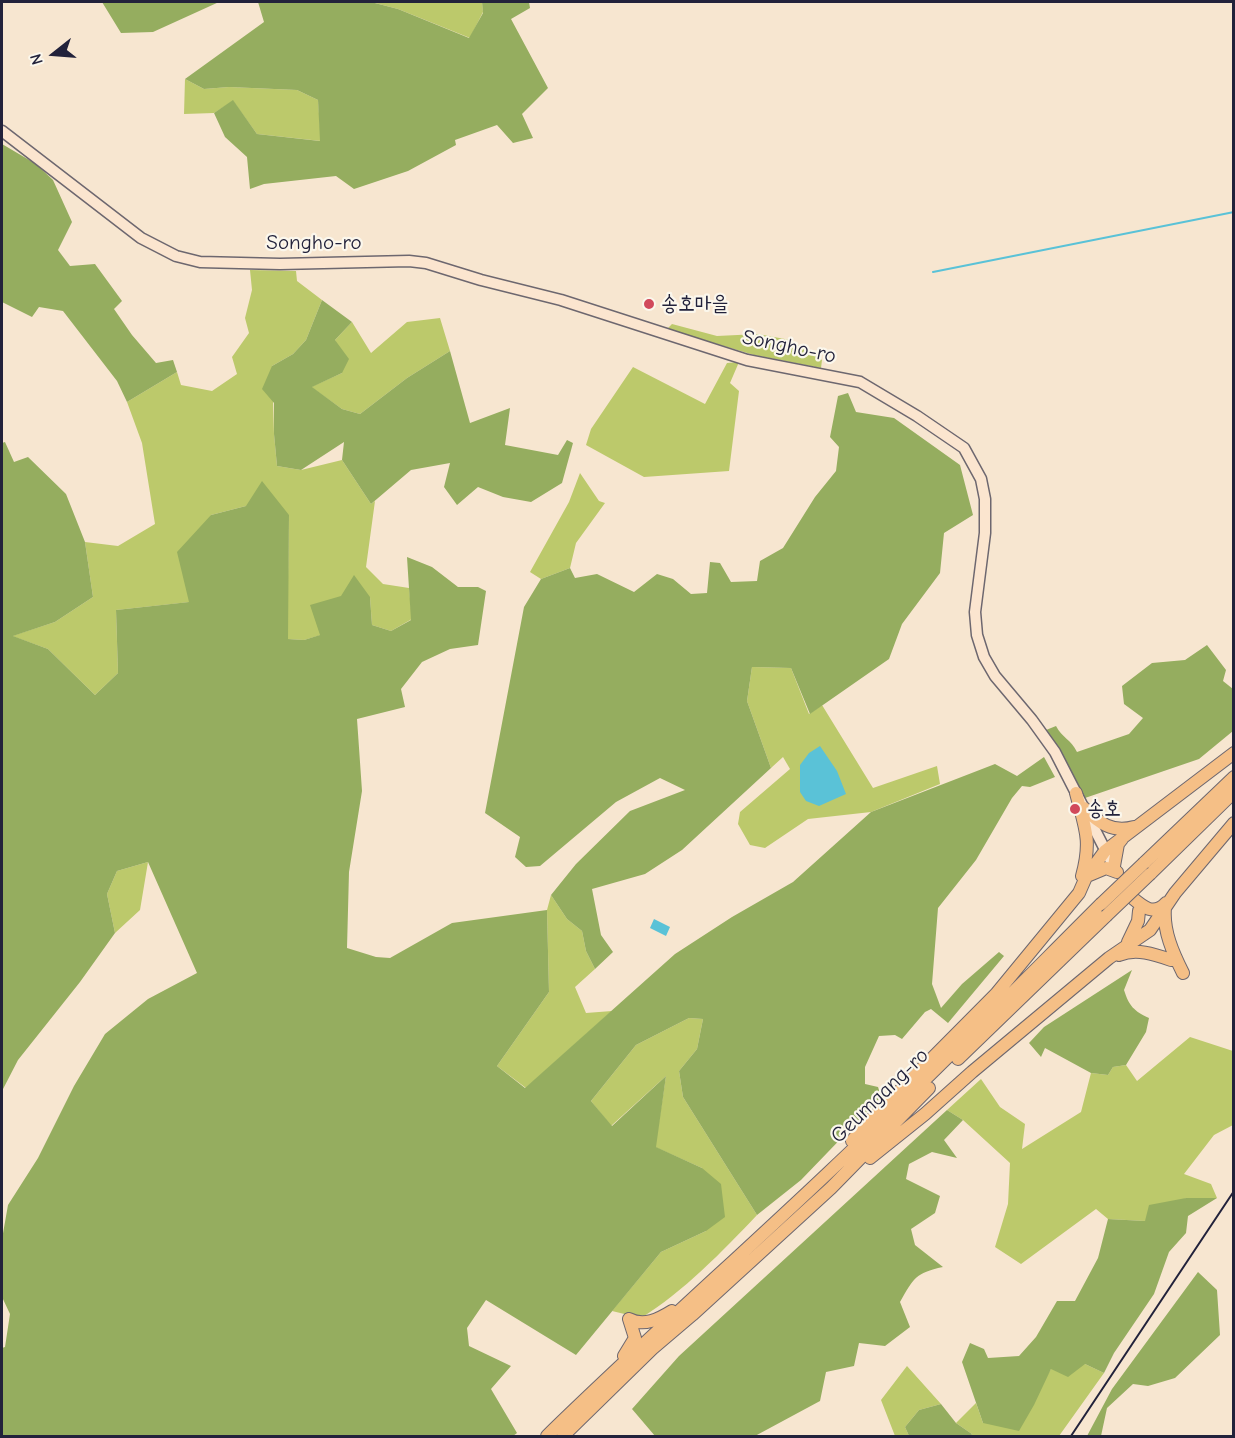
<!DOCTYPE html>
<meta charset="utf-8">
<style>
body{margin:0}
#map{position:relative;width:1235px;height:1438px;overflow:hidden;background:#f7e6d0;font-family:"Comic Neue",sans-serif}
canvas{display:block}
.frame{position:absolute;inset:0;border:3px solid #22223b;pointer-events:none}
.north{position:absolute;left:24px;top:24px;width:60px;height:60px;-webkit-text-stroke:4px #fbf7ec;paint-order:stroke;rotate:253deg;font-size:16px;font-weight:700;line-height:24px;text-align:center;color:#22223b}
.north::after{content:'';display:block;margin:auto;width:21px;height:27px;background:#22223b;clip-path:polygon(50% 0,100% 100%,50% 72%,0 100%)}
</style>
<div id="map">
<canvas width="1235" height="1438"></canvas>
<div class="frame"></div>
<div class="north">N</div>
</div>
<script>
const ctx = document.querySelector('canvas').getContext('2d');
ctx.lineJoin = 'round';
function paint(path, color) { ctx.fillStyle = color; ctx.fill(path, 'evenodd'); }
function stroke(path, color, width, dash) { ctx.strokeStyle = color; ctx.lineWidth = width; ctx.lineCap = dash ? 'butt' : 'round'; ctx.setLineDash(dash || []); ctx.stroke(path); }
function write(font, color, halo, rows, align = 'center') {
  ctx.font = font + ' "Comic Neue","Poor Story",sans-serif'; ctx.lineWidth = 4.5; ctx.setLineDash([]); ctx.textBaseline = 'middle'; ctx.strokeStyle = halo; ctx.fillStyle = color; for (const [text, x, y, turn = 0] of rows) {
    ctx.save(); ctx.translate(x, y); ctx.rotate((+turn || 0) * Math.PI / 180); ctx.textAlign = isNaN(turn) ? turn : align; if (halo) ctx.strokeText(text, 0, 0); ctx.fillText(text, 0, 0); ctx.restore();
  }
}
paint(new Path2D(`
 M371,2H482L483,12L470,38L398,9Z
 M185,79L204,89L229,87L297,90L318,100L321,141L257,134L233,101L214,113L184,114Z
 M250,270L296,271L297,281L322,300L306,340L293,354L272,366L274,434L277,466L301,470L342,460L371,504L375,501L366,567L383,584L409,588L412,619L391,631L372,625L370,597L321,635L304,640L287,639L289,515L246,506L211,515L190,602L116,610L118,673L95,695L48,649L12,636L55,622L93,597L85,542L118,546L155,524L142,443L127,402L177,372L181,385L212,391L237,374L232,357L249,333L245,318L252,290Z
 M440,318L450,351L407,378L360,414L342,409L311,387L342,373L335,340L352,322L371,353L407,322Z
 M672,324L717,336L758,334L790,340L822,360L821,368L754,355L667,329Z
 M739,362L730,383L739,391L729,471L644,477L586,445L591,429L633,367L705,404L727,363Z
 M580,473L599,501L605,503L576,543L570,568L541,579L530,572L569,502Z
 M752,667L791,668L809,714L822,705L873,788L937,766L940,784L871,812L808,819L765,848L750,845L738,824L740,812L790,769L783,757L771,768L747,701Z
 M148,862L140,910L115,933L107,894L117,871Z
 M551,895L567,919L582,931L586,951L595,969L575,987L586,1013L612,1011L526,1088L497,1066L549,992L547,910Z
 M689,1018L703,1019L697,1049L679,1071L683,1097L757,1215C724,1250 682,1293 641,1318L612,1311L661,1252L706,1231L702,1168L655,1147L666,1076L611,1126L591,1101L636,1045Z
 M1190,1037L1233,1051V1125L1214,1135L1184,1174L1211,1184L1217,1198H1186L1145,1221L1108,1219L1096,1209L1021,1264L995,1247L1008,1204L1010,1163L963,1120L947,1110L981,1079L1000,1107L1025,1124L1022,1149L1081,1112L1091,1073L1108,1075L1113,1067L1126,1065L1137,1081Z
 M1085,1364L1104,1373L1059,1436H971L972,1434L956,1423L976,1403L983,1423L1042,1384L1051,1369Z
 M907,1366L941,1404L919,1410L905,1427L909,1436H895L881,1400Z`), '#bcc96b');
paint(new Path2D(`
 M102,2H219L153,32L121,33Z
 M258,2H371L398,9L469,38L483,13L482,2H529L530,8L511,19L548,88L522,114L533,138L513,143L497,125L455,140L456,145L408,171L354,189L336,176L264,184L250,189L247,157L225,137L214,113L233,100L257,134L320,141L318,100L297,90L229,87L204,89L185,79L264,22Z
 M2,144L36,164L53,180L72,222L58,250L70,266L95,264L122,301L114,309L132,335L156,363L173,360L177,372L127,402L117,381L63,311L39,307L32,317L2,302Z
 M322,300L352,322L335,340L349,359L342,373L312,387L342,409L360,414L407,378L450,351L470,423L510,408L505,445L558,455L567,440L573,443L562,483L531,502L503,497L478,487L457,505L444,487L450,463L411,470L371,504L342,460L344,442L301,470L277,466L274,434V403L262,389L272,366L293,354L306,340Z
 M848,393L856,412L894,418L960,465L973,515L944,533L940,573L902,624L889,659L810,714L791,668L752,667L747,701L771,768L682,850L645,874L592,889L601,935L613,952L595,969L586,951L582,931L567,919L551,895L576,864L630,811L685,790L660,778L616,802L540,866L526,867L515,857L520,837L485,813L524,607L541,579L570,568L575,578L597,574L634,592L657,574L673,579L691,594L707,593L710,562L720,563L731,582L757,581L760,561L783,548L815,497L836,471L839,447L830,437L838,396Z
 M5,442L14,462L28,457L66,494L85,542L93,597L55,622L13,636L48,649L95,695L118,673L116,610L189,602L177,552L211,515L246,506L262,481L289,515L288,639L304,640L320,635L310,605L341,596L354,575L370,597L372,625L391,631L411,620L407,557L432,567L458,587H478L486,591L478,645L450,649L422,662L401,689L405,707L357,719L362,791L349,872L347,948L376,957L390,958L452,923L547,910L549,992L497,1066L525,1088L675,954L732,917L793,882L871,812L995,764L1017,776L1044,757L1055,777L1030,787L1022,786L1012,798L976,860L938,908L932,984L941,1008L962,984L999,952L1004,956L948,1023L931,1009L925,1012L902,1039L895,1035L879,1036L865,1067V1084L878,1087L881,1097L801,1180L757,1215L683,1097L679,1071L697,1049L703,1019L689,1018L636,1045L591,1101L612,1126L666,1076L656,1147L702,1168L721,1184L725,1217L706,1231L661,1252L576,1355L486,1300L467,1328L469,1346L511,1366L491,1389L517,1433L513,1436H2V1348L5,1347L10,1314L2,1297V1239L8,1205L38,1158L74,1086L105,1034L148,999L197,973L148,862L117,871L107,894L115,933L80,982L18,1060L2,1091V443Z
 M1207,645L1226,670L1223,681L1233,689V731L1199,759L1085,798L1046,730L1056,726C1062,738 1071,739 1077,752L1129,734L1143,718L1124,704L1122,686L1152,663L1185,660Z
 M1132,970L1124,990C1129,1006 1134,1011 1149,1018L1146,1032L1126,1065L1113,1067L1108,1075L1091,1073L1045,1048L1041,1057L1029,1043L1044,1027Z
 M947,1110L963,1120L944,1140L957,1158L932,1152L909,1164L906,1179L940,1196L935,1213L911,1229L915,1245L943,1267C915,1273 914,1278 900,1302L910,1327L885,1346L859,1343L854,1366L826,1372L820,1401L755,1436H655L632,1409L679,1356Z
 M1186,1198H1217L1188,1216L1186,1233L1169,1252L1154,1294L1114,1353L1104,1373L1085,1364L1068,1377L1051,1369L1034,1405L1019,1431L983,1423L962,1362L970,1343L984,1349L988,1358L1019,1356L1036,1337L1057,1301H1075L1098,1258L1108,1219L1145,1221L1149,1205Z
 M1198,1272L1217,1290L1220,1335L1175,1378L1148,1386L1133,1384L1107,1408L1101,1436H1087L1112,1389Z
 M941,1404L956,1423L972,1434L971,1436H909L905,1427L919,1410Z`), '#95ad5f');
paint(new Path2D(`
 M820,746L837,771L846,794L819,806L806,801L800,792V765L809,753Z
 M654,919L670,927L666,936L650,928Z`), '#5ac2d7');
stroke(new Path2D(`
 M933,272L1234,212`), '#5ac2d7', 2);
const secondary = new Path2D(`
 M2,131L141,238L176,256L200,262L280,264L409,261L426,263L481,280L561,300L747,360L860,382L917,416L964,448L981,479L985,499V533L975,612L977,635L984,657L995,676L1032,720L1055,752L1116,871`);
const trunk = new Path2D(`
 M1076,793C1085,828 1092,840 1082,876
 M1084,808C1099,823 1112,833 1134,827
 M1144,863L1234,777
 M1114,866L1118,844L1122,839
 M1150,874L1234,792
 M1087,876L1106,868L1117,872
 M1130,896C1142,906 1153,917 1166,903
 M1165,908C1163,931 1173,953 1183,973
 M1128,942L1138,921L1139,911
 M1119,955C1136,948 1154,954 1171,960
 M958,1059L1106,916
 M852,1141L860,1131L996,994L1079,893L1086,877L1105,851L1234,753
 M870,1158L925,1114L972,1072L1109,958L1150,930L1175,893L1234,823
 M629,1319C644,1327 659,1319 672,1311
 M624,1356L635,1338L629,1319
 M547,1436C639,1346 735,1261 829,1172C922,1085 1011,994 1101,904
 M563,1436L652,1349L692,1315L831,1188L929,1088`);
stroke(secondary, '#6d676f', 13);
stroke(trunk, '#6d676f', 14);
stroke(secondary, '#fbe5cf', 10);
stroke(trunk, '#f5bf86', 12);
stroke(new Path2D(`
 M1071,1436L1234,1191`), '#22223b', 2);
const trunkBridge = new Path2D(`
 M1101,904L1144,863
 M1106,916L1150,874`);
stroke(trunkBridge, '#6d676f', 14, []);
stroke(trunkBridge, '#f5bf86', 12);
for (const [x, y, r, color] of [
 [649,304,6,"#d1495b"],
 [1075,809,6,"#d1495b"]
]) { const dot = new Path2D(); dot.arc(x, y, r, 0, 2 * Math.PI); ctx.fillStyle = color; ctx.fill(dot); stroke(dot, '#fbf7ec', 2); }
write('21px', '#22223b', '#fbf7ec', [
 ["Songho-ro",314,243],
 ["Songho-ro",789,347,12],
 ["Geumgang-ro",880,1096,-44]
]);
write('21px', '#22223b', '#fbf7ec', [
 ["송호마을",661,304],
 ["송호",1087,809]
], 'left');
</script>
